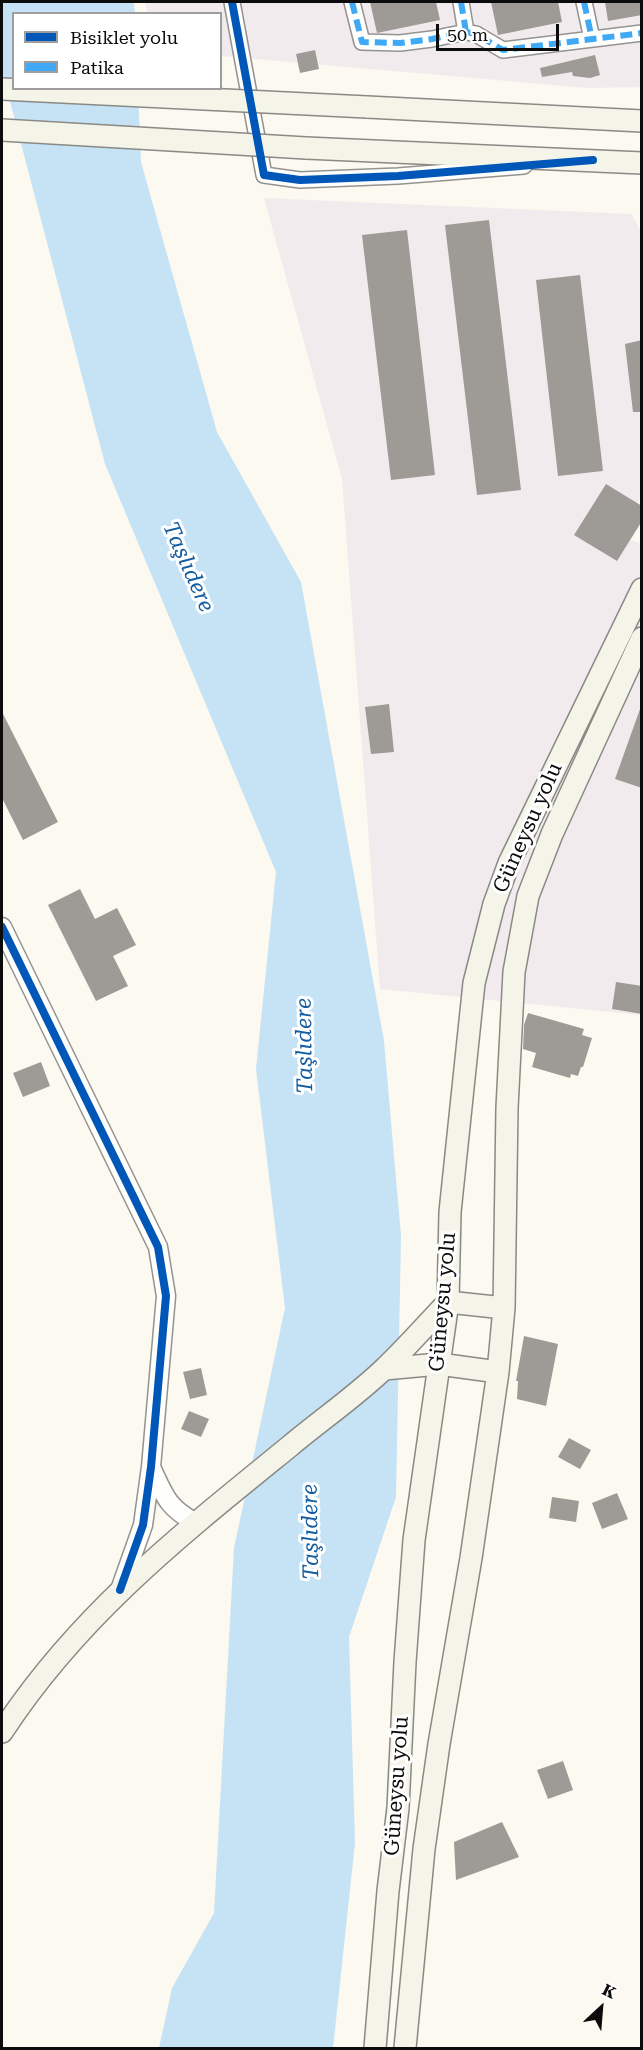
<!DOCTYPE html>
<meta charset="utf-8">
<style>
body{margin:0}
#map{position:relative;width:643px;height:2050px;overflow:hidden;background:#fbf9f0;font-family:"Roboto Serif",serif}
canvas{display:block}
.frame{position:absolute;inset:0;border:3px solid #0c0c0c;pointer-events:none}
.legend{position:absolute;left:12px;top:12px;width:210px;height:78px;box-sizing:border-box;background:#fff;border:2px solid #9e9e9e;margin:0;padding:8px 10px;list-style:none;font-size:18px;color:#0c0c0c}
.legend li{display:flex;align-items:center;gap:12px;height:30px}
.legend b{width:30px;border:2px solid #9e9e9e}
.north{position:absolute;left:571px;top:1978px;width:60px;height:60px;-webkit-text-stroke:4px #fff;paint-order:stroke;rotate:26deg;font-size:16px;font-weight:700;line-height:24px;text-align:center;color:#0c0c0c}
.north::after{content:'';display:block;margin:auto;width:21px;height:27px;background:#0c0c0c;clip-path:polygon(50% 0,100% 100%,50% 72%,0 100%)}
.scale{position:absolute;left:436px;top:24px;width:123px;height:27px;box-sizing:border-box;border:3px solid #0c0c0c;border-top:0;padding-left:8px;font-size:18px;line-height:21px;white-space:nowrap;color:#0c0c0c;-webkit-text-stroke:4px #fff;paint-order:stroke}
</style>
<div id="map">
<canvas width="643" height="2050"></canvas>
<div class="frame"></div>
<ul class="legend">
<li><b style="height:8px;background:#0057b8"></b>Bisiklet yolu</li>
<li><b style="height:8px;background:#3fa9f5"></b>Patika</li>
</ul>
<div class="north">K</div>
<div class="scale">50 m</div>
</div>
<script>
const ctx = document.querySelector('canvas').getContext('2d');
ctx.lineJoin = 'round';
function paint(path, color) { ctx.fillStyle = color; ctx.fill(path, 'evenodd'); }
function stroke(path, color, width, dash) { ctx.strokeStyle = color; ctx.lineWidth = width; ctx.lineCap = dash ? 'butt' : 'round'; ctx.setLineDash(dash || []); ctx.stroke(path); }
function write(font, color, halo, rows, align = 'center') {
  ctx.font = font + ' "Roboto Serif",serif'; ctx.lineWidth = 6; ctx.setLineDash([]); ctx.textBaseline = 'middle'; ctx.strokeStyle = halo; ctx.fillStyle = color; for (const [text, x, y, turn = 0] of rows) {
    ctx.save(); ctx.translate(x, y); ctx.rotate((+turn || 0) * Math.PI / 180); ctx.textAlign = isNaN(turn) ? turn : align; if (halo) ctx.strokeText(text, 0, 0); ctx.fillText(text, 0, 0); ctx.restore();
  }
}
paint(new Path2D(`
 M145,2H641V87L588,88L221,56L220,14L147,13Z
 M264,198L632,214L641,232V496L620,537L642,544L641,1015L380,989L342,479Z`), '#f2ebee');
paint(new Path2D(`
 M2,2H134L135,13L14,14V88L138,89L141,162L217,432L301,582L384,1041L401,1236L396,1497L349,1637L355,1843L333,2048H159L172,1988L214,1913L234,1548L285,1308L256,1069L276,872L105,464L2,71Z`), '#c6e3f6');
paint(new Path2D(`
 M370,2H436L440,20L377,33Z
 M491,2H558L562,22L498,35Z
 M605,2H642V15L608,21Z
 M315,50L319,69L300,73L296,54Z
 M595,55L600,75L590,78L573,76L572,72L542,77L540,68Z
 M489,220L521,490L477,495L445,225Z
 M407,230L435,475L391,480L362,235Z
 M580,275L603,471L558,476L536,280Z
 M642,340V412H633L625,344Z
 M606,484L642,506V521L617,561L574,535Z
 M389,704L394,752L371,754L365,707Z
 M640,709H642V788L615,779Z
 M2,712L58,822L23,840L2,798Z
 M80,889L95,919L117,908L136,945L113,956L128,986L96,1001L48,905Z
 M616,982L642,986V1014L612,1009Z
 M528,1013L584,1029L582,1035L592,1038L583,1067H581L578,1076L571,1074L570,1078L532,1067L536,1053L523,1049L524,1025Z
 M41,1062L50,1086L23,1097L13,1073Z
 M524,1336L558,1344L546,1406L517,1399L518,1381H516Z
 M201,1368L207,1395L190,1399L183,1372Z
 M189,1411L209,1419L201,1437L181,1429Z
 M569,1438L591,1450L580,1469L558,1457Z
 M617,1493L628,1519L602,1529L592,1503Z
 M552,1497L579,1501L576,1522L549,1518Z
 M563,1761L573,1790L548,1799L537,1770Z
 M502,1822L519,1857L456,1880L454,1842Z`), '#9e9b96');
const minor = new Path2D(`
 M232,2L264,175L300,180L398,176L524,166
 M352,2L362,42L400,43L432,39L466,32L476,34L503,50L642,33
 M461,2L466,32
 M584,2L592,39`);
const tertiary = new Path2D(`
 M2,927L158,1247L166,1296L151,1467L143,1525L120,1590
 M151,1467C165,1497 167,1507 196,1523`);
const secondary = new Path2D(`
 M367,107L642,121
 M306,148L642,163
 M384,1369L439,1364L498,1372
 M2,1732C78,1615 183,1533 290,1446C321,1420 356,1396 385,1368C407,1347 427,1324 448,1302L504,1308
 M375,2048L388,1891L398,1808L405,1662L414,1540L448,1302L450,1212L474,983L494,904L509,863L642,589
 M405,2048L424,1849L439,1744L471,1558L498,1372L504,1308L507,1108L514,972L528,896L552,834L642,638`);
stroke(minor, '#94938f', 18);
stroke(tertiary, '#94938f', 21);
stroke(secondary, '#8a8985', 24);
stroke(minor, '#fefefd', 15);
stroke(tertiary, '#fefefd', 18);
stroke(secondary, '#f5f4e8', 21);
const secondaryBridge = new Path2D(`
 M2,89L367,107
 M2,130L306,148`);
stroke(secondaryBridge, '#8a8985', 24, []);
stroke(secondaryBridge, '#f5f4e8', 21);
stroke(new Path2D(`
 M352,2L362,42L400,43L432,39L466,32L476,34L503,50L642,33
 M461,2L466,32
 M584,2L592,39`), '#3fa9f5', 6, [12, 6]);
stroke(new Path2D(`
 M232,2L264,175L300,180L398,176L593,160
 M2,927L158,1247L166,1296L151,1467L143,1525L120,1590`), '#0057b8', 8);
write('21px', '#0c0c0c', '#fff', [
 ["Güneysu yolu",528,828,-66],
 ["Güneysu yolu",443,1302,-85],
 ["Güneysu yolu",397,1786,-86]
]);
write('italic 22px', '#135da1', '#fff', [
 ["Taşlıdere",188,567,66],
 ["Taşlıdere",305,1046,-91],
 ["Taşlıdere",311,1532,-91]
]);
</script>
